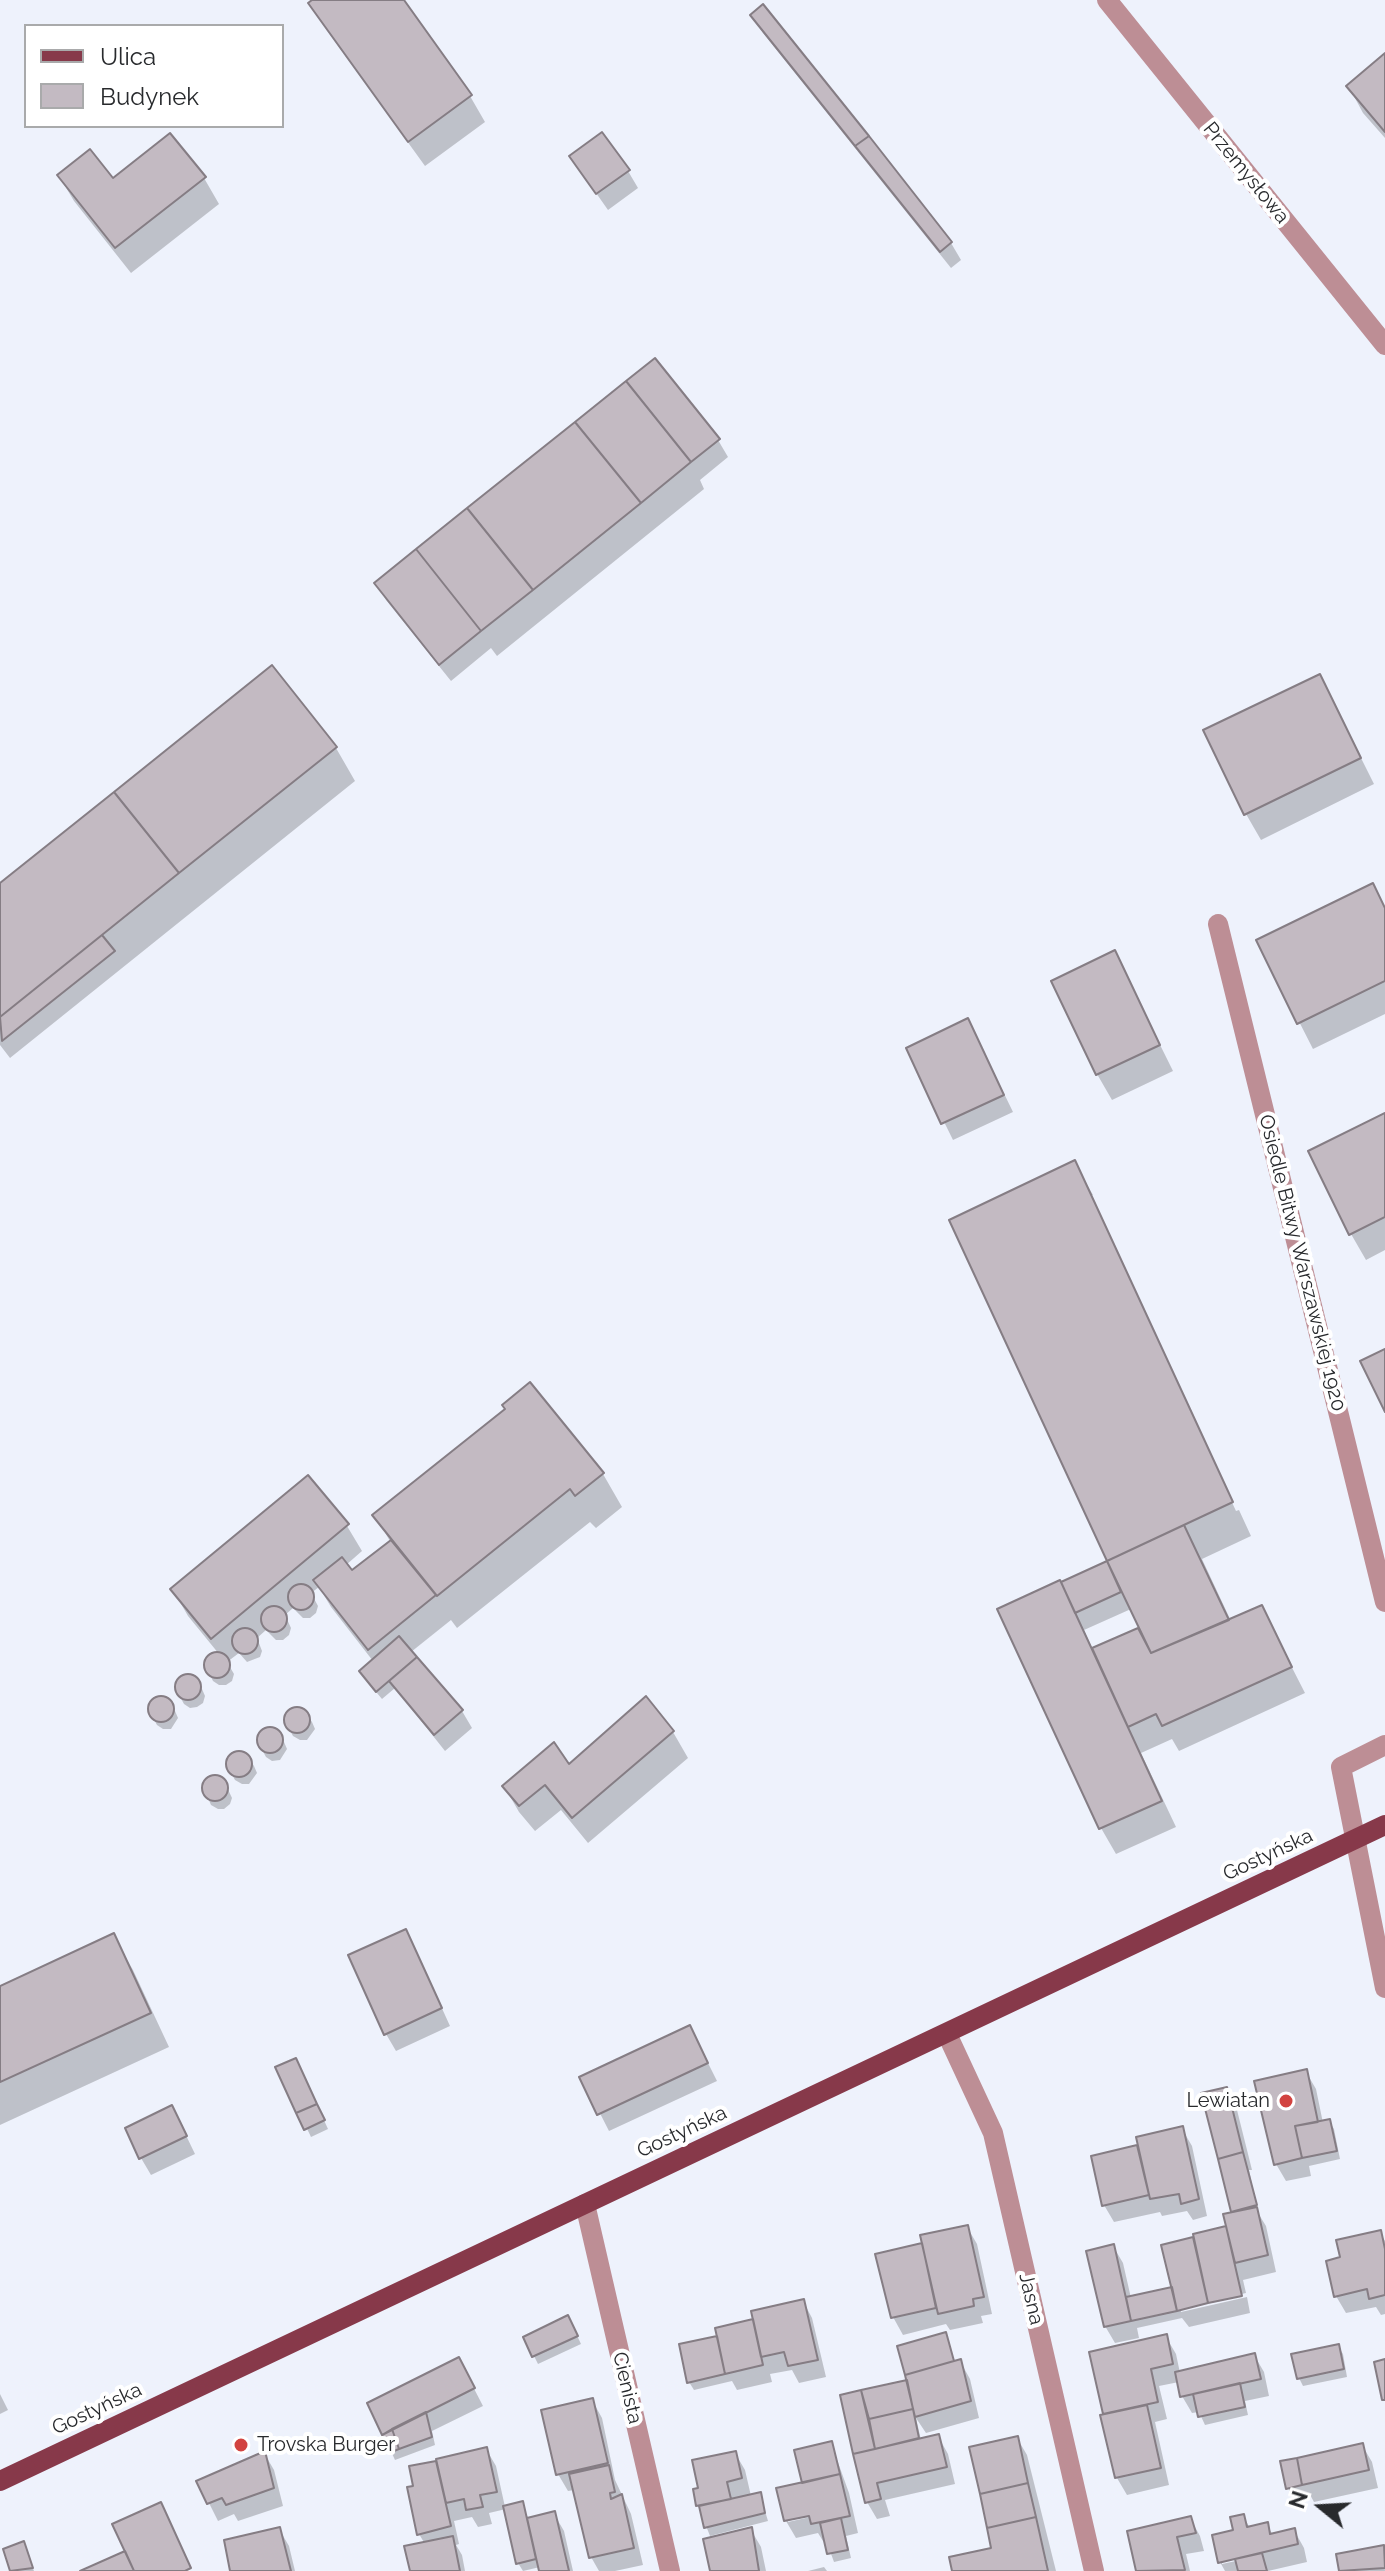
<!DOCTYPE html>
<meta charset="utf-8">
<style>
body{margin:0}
#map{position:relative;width:1385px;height:2571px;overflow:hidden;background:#eef2fc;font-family:Raleway,sans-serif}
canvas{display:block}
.legend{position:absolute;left:24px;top:24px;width:260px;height:104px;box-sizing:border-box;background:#fff;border:2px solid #a9aaab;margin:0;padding:10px 14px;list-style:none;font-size:24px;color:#282a2d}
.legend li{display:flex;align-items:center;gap:16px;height:40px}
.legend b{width:40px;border:2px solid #a9aaab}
.north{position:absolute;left:1281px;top:2467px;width:80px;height:80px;-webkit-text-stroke:6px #fff;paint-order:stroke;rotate:288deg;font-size:22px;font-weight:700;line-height:32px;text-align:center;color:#282a2d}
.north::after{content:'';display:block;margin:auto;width:28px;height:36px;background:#282a2d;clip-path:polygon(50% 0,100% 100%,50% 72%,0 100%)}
</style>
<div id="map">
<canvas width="1385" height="2571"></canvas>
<ul class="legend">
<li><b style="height:10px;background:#87394a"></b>Ulica</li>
<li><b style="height:22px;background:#c3bac2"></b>Budynek</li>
</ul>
<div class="north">N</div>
</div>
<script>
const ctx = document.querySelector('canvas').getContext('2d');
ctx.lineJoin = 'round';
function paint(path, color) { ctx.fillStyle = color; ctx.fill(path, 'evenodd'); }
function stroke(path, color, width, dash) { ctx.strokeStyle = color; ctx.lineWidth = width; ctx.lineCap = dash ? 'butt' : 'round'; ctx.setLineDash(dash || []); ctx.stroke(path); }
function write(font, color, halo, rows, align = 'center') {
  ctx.font = font + ' Raleway,sans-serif'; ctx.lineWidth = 8; ctx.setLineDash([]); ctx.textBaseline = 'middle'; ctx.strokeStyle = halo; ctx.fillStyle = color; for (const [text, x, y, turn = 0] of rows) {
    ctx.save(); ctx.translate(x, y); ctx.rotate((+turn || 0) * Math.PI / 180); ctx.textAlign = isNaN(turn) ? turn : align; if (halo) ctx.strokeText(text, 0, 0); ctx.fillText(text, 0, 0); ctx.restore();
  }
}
paint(new Path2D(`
 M315,0H401L470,96L485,122L425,166L326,29L311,3Z
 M753,15L951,243L961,260L951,268L763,33Z
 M1385,56V138L1363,113L1349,87Z
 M170,135L204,178L219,204L131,273L74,201L59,176L113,181Z
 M628,171L638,188L608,210L582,173Z
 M718,440L728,457L700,480L704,489L497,656L491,648L451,681L386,600L377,583Z
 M1320,676L1374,784L1261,840L1246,814Z
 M336,748L355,781L10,1058L0,1045V886Z
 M1385,908V1014L1313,1049L1258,941Z
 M1114,952L1173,1071L1112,1100L1097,1074Z
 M977,1038L1013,1112L953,1140L908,1049Z
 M1385,1116V1250L1366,1260L1351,1234Z
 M1074,1162L1093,1195H1089L1236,1511L1239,1510L1251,1536L1202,1559L1231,1621L1261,1607L1305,1693L1179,1751L1172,1739L1141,1753L1176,1827L1116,1854L1101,1828L1065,1592L1067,1591L1064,1583L1109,1562L952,1221ZM1131,1609L1140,1629L1093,1650L1084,1630Z
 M603,1474L622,1507L596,1528L590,1522L457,1628L451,1620L411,1652L462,1711L472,1728L445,1751L395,1688L382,1699L366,1680L361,1672L373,1661L331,1607L319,1587L311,1593L318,1606L316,1613L310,1618H303L293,1608L285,1615L291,1628L289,1635L283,1640H276L266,1630L257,1638L262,1651L260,1657L247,1662L239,1653L227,1662L234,1674L232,1681L226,1685H219L213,1681L205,1665L207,1658L219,1654L188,1616L173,1590L347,1526L362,1551L346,1565L352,1573L391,1543L375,1515Z
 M184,1676H191L197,1680L202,1689L205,1696L203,1703L197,1707L190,1708L184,1704L179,1695L178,1680Z
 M157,1698H164L175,1711L178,1718L171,1729H163L157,1725L152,1716L149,1709Z
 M293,1709H301L306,1713L312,1722L315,1729L307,1740H300L293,1736L288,1727L286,1720Z
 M266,1729H274L279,1733L284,1742L287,1749L280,1760L272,1761L266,1757L261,1748L259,1741Z
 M673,1732L688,1758L588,1843L561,1810L535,1831L519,1812L504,1786Z
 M235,1753H243L248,1756L254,1766L257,1773L249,1784H242L235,1780L230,1771L228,1764Z
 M218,1777L224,1781L232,1798L230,1804L224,1809H218L211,1805L204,1789L205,1782L211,1778Z
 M113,1936L133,1970L169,2047L0,2125V1988Z
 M415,1949L450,2026L396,2051L386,2034Z
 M690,2027L717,2081L609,2131L582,2078Z
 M278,2068H300L328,2129L311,2137Z
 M1306,2072L1316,2089L1323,2123L1329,2121L1334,2129L1340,2159L1309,2166L1311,2176L1286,2181L1276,2164Z
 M1226,2089L1236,2106L1252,2170H1249L1258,2213L1266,2226L1276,2272L1243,2280L1246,2293L1181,2308V2312L1247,2297L1250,2313L1189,2327L1182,2318L1137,2328L1139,2338L1115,2343L1105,2326L1113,2246L1123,2263L1131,2298L1174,2289L1164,2246L1228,2227L1234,2214Z
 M181,2125L195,2154L151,2175L141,2158Z
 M1182,2129L1192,2146L1207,2216L1193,2220L1187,2211L1162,2216L1160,2212L1114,2222L1104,2205L1093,2158L1140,2147Z
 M967,2227L977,2244L992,2314L981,2316L983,2323L950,2330L946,2324L903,2335L893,2317L924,2245Z
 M1380,2232L1385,2241V2314L1381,2315L1376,2307L1346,2313L1336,2296L1342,2259Z
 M803,2301L812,2318L826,2377L799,2383L792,2370L770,2374L772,2382L737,2390L732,2381L694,2390L689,2382L719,2338Z
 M572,2325L581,2344L538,2364L534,2356Z
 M945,2334L955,2363L960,2361L970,2379L979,2418L926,2433L916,2418L921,2440L938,2436L948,2454L955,2484L885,2500L890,2516L877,2519L867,2502L842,2396L908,2381Z
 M1166,2337L1176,2354L1180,2373L1254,2355L1264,2372L1269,2396L1245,2401L1248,2415L1205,2425L1199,2412L1192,2413L1182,2396L1179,2382L1159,2386L1167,2419L1155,2422L1169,2485L1127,2495L1117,2478L1092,2354Z
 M1338,2346L1343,2354L1347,2377L1303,2386L1299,2378Z
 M468,2377L483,2406L432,2431L435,2445L395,2460L384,2436Z
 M0,2394L8,2410L0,2414Z
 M592,2400L602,2418L615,2480L631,2514L643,2565L615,2571H599L591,2557L575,2490L568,2491L558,2474Z
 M1017,2438L1027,2455L1056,2571H954L994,2549Z
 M831,2443L849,2493L858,2533L846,2536L851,2558L834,2562L826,2540L823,2541L818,2533L796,2538L786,2521L805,2484ZM818,2511L819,2515L788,2522V2518Z
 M1362,2445L1372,2462L1378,2488L1314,2502L1309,2493L1293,2496L1288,2488L1282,2463Z
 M486,2449L496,2466L505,2507L522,2503L528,2520L554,2514L564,2531L573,2571H541L540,2567L523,2571L518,2563L506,2509L489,2513L492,2524L478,2527L472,2517L454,2521L459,2544L456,2545L462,2555L465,2571H412L425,2544L419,2534L412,2468Z
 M264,2453L274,2470L283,2506L238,2521L234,2514L218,2521L209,2503Z
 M735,2453L745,2470L751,2496L760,2494L768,2521L710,2536L698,2505ZM730,2497L731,2500L706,2506V2502Z
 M1243,2516L1250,2528L1267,2525L1273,2535L1294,2530L1304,2548L1307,2562L1268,2571H1225L1220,2562ZM1244,2555L1245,2559L1222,2564V2560Z
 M1190,2518L1200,2536L1204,2551L1186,2554L1190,2571H1138L1129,2532Z
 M279,2529L289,2546L295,2571H232Z
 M751,2530L761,2547L766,2571H713Z
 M23,2544L34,2571H12L5,2550Z
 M1383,2547L1385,2571H1341L1339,2555Z
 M824,2567L827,2571H808Z`), '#0003');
const building = new Path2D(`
 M312,0H404L472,95L408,142L308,3Z
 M763,4L869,136L855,146L750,15Z
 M1385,53V132L1346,86Z
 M602,132L630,170L596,194L569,156Z
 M170,133L206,177L115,248L57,175L90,149L113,178Z
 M869,136L952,242L940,252L855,146Z
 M655,358L720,439L691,462L626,381Z
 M626,381L691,462L641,503L575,422Z
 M575,422L641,503L533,590L467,508Z
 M467,508L533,590L481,631L416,549Z
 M416,549L481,631L439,665L374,583Z
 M272,665L337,747L179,873L114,792Z
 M1320,674L1361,758L1244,815L1203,730Z
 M114,792L179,873L0,1017V883Z
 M1373,883L1385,908V981L1297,1024L1256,940Z
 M102,935L115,951L2,1041L0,1017Z
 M1115,950L1160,1045L1096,1075L1051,981Z
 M968,1018L1004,1095L941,1124L906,1048Z
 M1385,1113V1217L1349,1235L1308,1151Z
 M1075,1160L1233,1502L1107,1561L949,1220Z
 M1385,1349V1412L1360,1361Z
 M530,1382L604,1473L575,1496L570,1489L437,1596L372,1515L505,1409L502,1405Z
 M308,1475L349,1524L211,1639L170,1589Z
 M1184,1525L1229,1620L1151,1653L1107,1561Z
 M391,1540L436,1595L368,1650L313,1580L342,1557L352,1570Z
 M1107,1561L1121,1592L1075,1613L1061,1582Z
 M1060,1580L1162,1801L1099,1829L997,1609Z
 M288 1597a13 13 0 1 1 26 0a13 13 0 1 1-26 0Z
 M1262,1605L1292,1667L1162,1726L1156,1714L1128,1727L1092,1648L1138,1628L1151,1653Z
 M261 1619a13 13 0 1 1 26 0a13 13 0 1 1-26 0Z
 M232 1641a13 13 0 1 1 26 0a13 13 0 1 1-26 0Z
 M399,1636L417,1657L376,1692L359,1671Z
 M204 1665a13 13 0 1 1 26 0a13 13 0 1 1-26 0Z
 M417,1657L463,1710L434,1735L389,1681Z
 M175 1687a13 13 0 1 1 26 0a13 13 0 1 1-26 0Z
 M148 1709a13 13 0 1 1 26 0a13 13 0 1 1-26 0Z
 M646,1696L674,1731L572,1818L545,1785L519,1806L502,1786L554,1742L569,1764Z
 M284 1720a13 13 0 1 1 26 0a13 13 0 1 1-26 0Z
 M257 1740a13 13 0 1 1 26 0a13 13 0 1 1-26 0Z
 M226 1764a13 13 0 1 1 26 0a13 13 0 1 1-26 0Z
 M202 1788a13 13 0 1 1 26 0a13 13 0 1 1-26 0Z
 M406,1929L442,2008L384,2035L348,1955Z
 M114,1933L151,2013L0,2082V1986Z
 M690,2025L708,2063L597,2115L579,2077Z
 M296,2058L317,2104L296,2113L275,2067Z
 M1307,2069L1318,2122L1295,2126L1302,2158L1274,2165L1254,2081Z
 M1227,2087L1243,2152L1218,2159L1201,2093Z
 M317,2104L325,2120L304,2130L296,2113Z
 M172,2105L187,2136L139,2159L125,2128Z
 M1330,2119L1337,2151L1302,2158L1295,2126Z
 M1183,2126L1199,2199L1181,2204L1179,2194L1150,2199L1136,2137Z
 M1137,2145L1149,2195L1102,2206L1091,2156Z
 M1243,2152L1257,2205L1231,2212L1218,2159Z
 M1257,2207L1268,2255L1235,2263L1223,2214Z
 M968,2225L984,2297L973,2299L974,2306L938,2314L920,2235Z
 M1226,2226L1242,2296L1208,2303L1193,2234Z
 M1381,2230L1385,2249V2295L1369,2299L1367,2289L1334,2297L1326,2261L1340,2257L1336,2240Z
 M1193,2237L1208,2303L1177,2311L1161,2245Z
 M922,2243L936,2308L891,2318L875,2254Z
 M1114,2244L1131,2321L1104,2327L1086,2251Z
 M1172,2287L1177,2311L1131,2321L1126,2297Z
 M804,2299L818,2360L788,2366L784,2352L761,2357L751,2311Z
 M568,2315L578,2336L532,2357L523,2337Z
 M753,2319L763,2365L725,2374L715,2328Z
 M946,2332L954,2361L905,2375L897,2346Z
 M1167,2334L1173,2364L1151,2369L1158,2402L1103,2414L1089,2352Z
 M717,2336L725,2374L687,2383L679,2344Z
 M1339,2344L1344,2369L1297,2379L1291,2354Z
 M1255,2353L1261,2379L1180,2397L1175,2372Z
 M459,2357L475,2388L382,2435L367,2403Z
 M961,2359L971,2401L915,2417L905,2375Z
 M1385,2359V2400H1382L1374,2362Z
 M907,2380L913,2409L869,2419L861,2390Z
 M1240,2383L1245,2407L1198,2417L1193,2394Z
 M861,2390L875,2449L853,2454L840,2395Z
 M593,2398L608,2463L556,2475L541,2410Z
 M1147,2405L1161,2468L1115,2478L1100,2415Z
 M913,2409L919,2438L875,2449L869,2419Z
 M426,2412L432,2437L399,2449L392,2429Z
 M392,2429L399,2449L389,2453L382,2435Z
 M939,2434L947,2467L877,2483L881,2499L865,2503L853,2454Z
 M1018,2436L1028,2483L980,2494L969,2447Z
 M832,2441L840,2474L802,2483L794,2450Z
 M1363,2443L1369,2470L1302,2485L1297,2458Z
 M487,2447L497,2492L480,2495L483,2507L466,2510L464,2499L446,2503L436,2459Z
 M265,2451L274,2488L226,2505L222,2498L207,2504L196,2481Z
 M736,2451L742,2478L727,2482L731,2499L696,2506L693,2489L698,2488L692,2460Z
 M1297,2458L1302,2485L1286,2489L1280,2461Z
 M436,2461L451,2526L417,2535L407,2487L413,2486L409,2466Z
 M609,2465L615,2492L610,2493L611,2499L622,2494L634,2548L589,2558L569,2474Z
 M840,2474L850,2516L811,2524L809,2516L784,2521L776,2488Z
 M1028,2483L1036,2517L987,2528L980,2494Z
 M761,2492L765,2513L704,2528L699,2506Z
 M523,2501L536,2559L516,2564L503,2506Z
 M161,2502L191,2568L185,2571H134L112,2524Z
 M555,2511L569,2571H539L527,2518Z
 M1244,2514L1247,2527L1268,2522L1270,2534L1295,2528L1298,2544L1218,2563L1212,2535L1233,2530L1230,2517Z
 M1191,2516L1196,2533L1177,2537L1185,2570L1136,2571L1127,2531Z
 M1036,2517L1048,2571H952L949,2557L991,2548L987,2528Z
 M841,2518L848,2550L827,2554L820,2523Z
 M280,2527L291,2571H230L224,2540Z
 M752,2527L759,2571H710L703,2539Z
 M453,2536L460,2571H410L404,2546Z
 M24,2541L33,2568L10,2571L3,2549Z
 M1384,2545L1385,2568L1339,2571L1336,2554Z
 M125,2551L134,2571H80Z
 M1262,2553L1267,2571H1238L1235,2559Z`);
paint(building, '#c3bac2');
stroke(building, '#857d84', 2);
stroke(new Path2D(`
 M1107,0L1385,345
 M1218,924L1385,1602
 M1385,1745L1341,1767L1385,1988
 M947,2034L993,2133L1094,2571
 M585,2204L670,2571`), '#bd8e95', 20);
stroke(new Path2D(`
 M0,2481L1385,1825`), '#87394a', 20);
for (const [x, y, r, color] of [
 [1286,2101,8,"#d24340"],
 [241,2445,8,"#d24340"]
]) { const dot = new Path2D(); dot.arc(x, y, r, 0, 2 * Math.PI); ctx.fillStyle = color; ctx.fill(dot); stroke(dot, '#fff', 3); }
write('20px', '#282a2d', '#fff', [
 ["Przemysłowa",1246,173,51],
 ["Osiedle Bitwy Warszawskiej 1920",1302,1263,76],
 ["Gostyńska",1268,1855,-25],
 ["Gostyńska",682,2132,-25],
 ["Jasna",1031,2299,77],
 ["Cienista",627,2388,77],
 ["Gostyńska",97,2409,-25]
]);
write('20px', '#282a2d', '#fff', [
 ["Lewiatan",1270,2101],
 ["Trovska Burger",257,2445,"left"]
], 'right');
</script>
